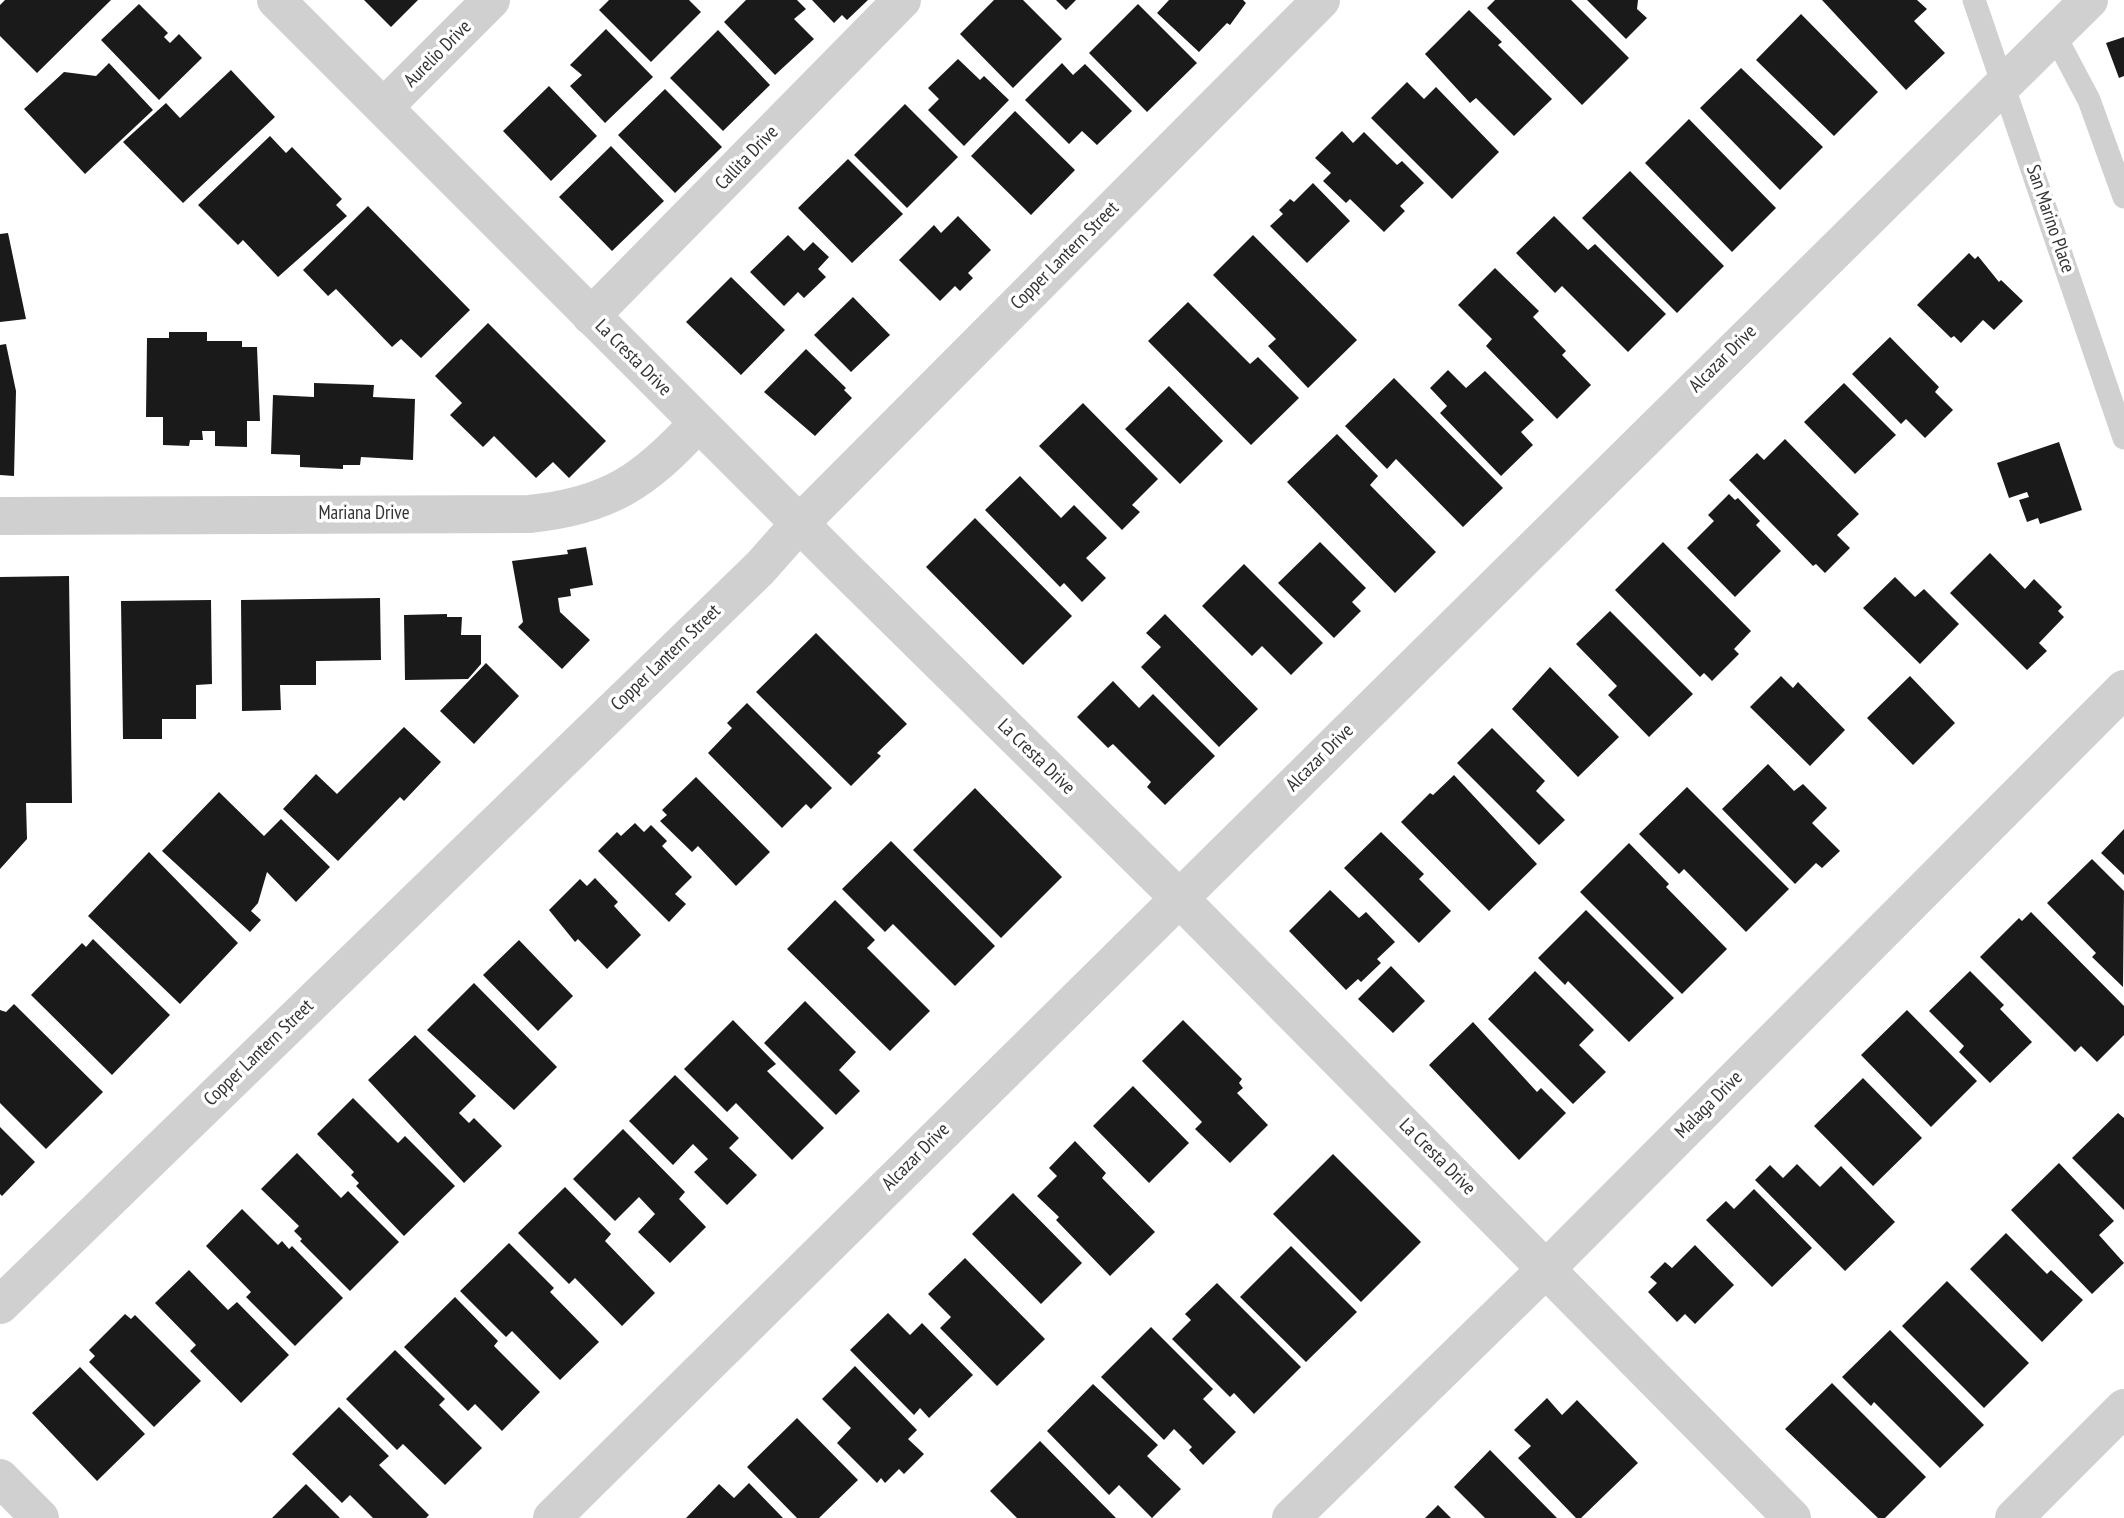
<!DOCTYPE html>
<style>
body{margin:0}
canvas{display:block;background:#fff}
</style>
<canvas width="2124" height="1518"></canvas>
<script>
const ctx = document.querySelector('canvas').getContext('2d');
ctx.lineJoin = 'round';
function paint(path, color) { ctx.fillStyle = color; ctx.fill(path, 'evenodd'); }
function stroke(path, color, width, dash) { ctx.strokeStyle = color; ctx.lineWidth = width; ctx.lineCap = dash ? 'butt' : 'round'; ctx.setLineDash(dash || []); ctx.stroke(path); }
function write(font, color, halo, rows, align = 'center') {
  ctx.font = font + ' "PT Sans Narrow",sans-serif'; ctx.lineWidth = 7; ctx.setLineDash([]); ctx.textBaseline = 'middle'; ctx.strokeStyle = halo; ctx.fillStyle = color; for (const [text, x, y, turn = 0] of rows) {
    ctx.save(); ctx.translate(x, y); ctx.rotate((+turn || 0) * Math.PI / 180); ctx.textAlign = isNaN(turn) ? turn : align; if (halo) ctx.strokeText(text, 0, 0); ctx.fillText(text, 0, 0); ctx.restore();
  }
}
paint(new Path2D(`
 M5,0H111L37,73L0,36V5Z
 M364,0H418L391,27Z
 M609,0H689L701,12L651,62L599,10Z
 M746,0H797L806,9L794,19L814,39L775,75L724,22Z
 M812,0H868L847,20L842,15L834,23Z
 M994,0H1023L1062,39L1013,88L960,34Z
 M1056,0H1076L1066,10Z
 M1169,0H1243L1246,3L1230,25L1227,23L1199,52L1157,13Z
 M1495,0H1571L1629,58L1582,105L1487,8Z
 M1587,0H1638L1637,9L1647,18L1626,39Z
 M1822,0H1917L1927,9L1914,21L1945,53L1906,90Z
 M139,4L168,33L164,37L170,43L179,34L202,58L159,100L101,40Z
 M1138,4L1197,63L1147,112L1089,53Z
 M1469,10L1502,42L1498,45L1552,99L1514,136L1476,98L1470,103L1425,54Z
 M1801,14L1878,92L1834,136L1756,60Z
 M606,29L653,77L605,123L570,86L582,75L570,65Z
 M718,30L770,85L723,131L670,78Z
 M2124,37V76L2119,78L2106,43Z
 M958,59L980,80L984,76L1009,100L964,146L928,110L939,99L928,88Z
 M109,63L153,110L85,174L24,109L64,72L96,76Z
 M1062,63L1073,75L1085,64L1132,111L1097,145L1082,131L1069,144L1025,100Z
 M1741,68L1823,147L1780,190L1700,108Z
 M231,70L275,117L183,203L123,142L166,103L180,118Z
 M1407,82L1424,99L1436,87L1499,152L1452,199L1371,118Z
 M549,86L597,136L551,181L503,131Z
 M665,89L722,147L675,193L618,135Z
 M905,104L958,157L907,208L854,155Z
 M1015,111L1075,170L1031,215L971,156Z
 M1689,119L1776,208L1732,252L1645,163Z
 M1342,131L1353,143L1364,132L1397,165L1402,161L1424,183L1400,206L1405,211L1384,232L1350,199L1346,203L1323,181L1331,173L1315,158Z
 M270,136L286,153L292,147L342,199L336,205L347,216L278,277L243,240L238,245L198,205Z
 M611,146L664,201L612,251L559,197Z
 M848,159L903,214L852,263L798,208Z
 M1630,171L1724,266L1677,313L1582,218Z
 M1313,183L1350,221L1307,263L1270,226L1283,214L1279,210L1290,199L1294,202Z
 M368,206L470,310L421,358L401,339L392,347L336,289L328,296L303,270Z
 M958,216L991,250L968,273L973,278L960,291L955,286L940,301L899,260L934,225L941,233Z
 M1554,216L1588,250L1595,244L1666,314L1628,352L1562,286L1555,293L1516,253Z
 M8,233L26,319L0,322V234Z
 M788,235L804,251L813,242L829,257L818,269L826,277L804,298L798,292L784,306L750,272Z
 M1253,235L1357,340L1308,388L1268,346L1276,339L1213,275Z
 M1969,253L1975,259L1978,256L1999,282L2001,280L2023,301L1994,330L1983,320L1961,343L1954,336L1951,338L1917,305Z
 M1495,268L1539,311L1533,317L1566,351L1562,355L1591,385L1557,419L1486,346L1492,339L1458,305Z
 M731,277L785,330L741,375L686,322Z
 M853,297L890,335L851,372L814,335Z
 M1188,302L1250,364L1258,357L1299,398L1251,445L1148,341Z
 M488,323L606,441L569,478L553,462L536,478L494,436L483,447L450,415L462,403L435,376Z
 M169,332H207V341H242V347H257L260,421H247V447L215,446V431H202L203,440H190L189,446L163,445V417H146L147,338H169Z
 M1890,337L1939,387L1935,392L1953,410L1925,438L1906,419L1901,424L1852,374Z
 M6,344L16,391L14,476L0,475V345Z
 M806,349L846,388L844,390L852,398L815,436L764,392Z
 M1448,370L1466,388L1485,371L1534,420L1521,432L1533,445L1501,476L1440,413L1447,406L1430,388Z
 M1394,378L1503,488L1463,527L1396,459L1387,469L1345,426Z
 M314,383L374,385L373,397L415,399L413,460L361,457L360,465H343V469L300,467V455L271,454L273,395L314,397Z
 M1844,383L1896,435L1855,474L1804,422Z
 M1169,386L1223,441L1180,484L1125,429Z
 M1083,403L1158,479L1132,505L1140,512L1122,530L1039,446Z
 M1337,434L1378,476L1370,485L1436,552L1395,593L1287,482Z
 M1785,439L1859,514L1837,535L1850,548L1825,573L1816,564L1813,566L1729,480L1757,453L1764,460Z
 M2059,442L2082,510L2040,524L2038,518L2027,522L2019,500L2029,497L2027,492L2009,498L1997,463Z
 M1020,476L1061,518L1074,505L1107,538L1086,558L1106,578L1082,602L1064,583L1060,587L985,510Z
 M1729,494L1735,500L1738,498L1760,521L1756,525L1781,551L1735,597L1687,548L1714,521L1708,515Z
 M975,518L1072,616L1023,665L926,567Z
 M1320,542L1366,588L1352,602L1361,611L1334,638L1278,583Z
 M1663,542L1751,631L1734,649L1739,654L1712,681L1704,673L1700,677L1615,590Z
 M586,547L593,585L570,589L571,596L558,598L560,612L590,640L562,669L518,627L523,622L512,561L568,554L567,550Z
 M1990,553L2025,589L2034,579L2062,607L2058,611L2064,617L2039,643L2047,651L2027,670L1950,593Z
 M1244,564L1323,643L1291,675L1262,646L1252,656L1202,606Z
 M69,576L72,803H26L27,839L0,869V577Z
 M1895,577L1915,597L1924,589L1959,624L1920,664L1863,608Z
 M380,598L381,660L316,661V685H280L281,710L242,711L241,600Z
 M211,600L212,684L196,685V719H162V739H123L121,601Z
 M1610,611L1693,694L1649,737L1608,695L1617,686L1576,644Z
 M447,614V617H462L461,635H481V664L468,679L405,680L404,615Z
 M1165,614L1258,709L1219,747L1141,667L1161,647L1146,633Z
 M816,633L907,724L877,753L881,756L851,786L756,692Z
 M486,663L519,696L474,744L440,711Z
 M1550,667L1619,737L1578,777L1512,709Z
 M1781,676L1793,688L1798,682L1845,730L1810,766L1750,707Z
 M1910,676L1955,723L1913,765L1867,718Z
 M1113,681L1139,708L1153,694L1215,756L1165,805L1147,787L1151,782L1113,744L1108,748L1077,717Z
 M747,703L832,788L811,809L806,804L782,828L708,753L732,728L727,723Z
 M404,727L441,762L404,801L400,797L338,861L283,809L316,774L337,794Z
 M1492,728L1545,781L1536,791L1565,820L1539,845L1457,763Z
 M1768,764L1794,791L1803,784L1827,808L1812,823L1840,851L1822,868L1816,863L1795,884L1722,809Z
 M1454,775L1537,864L1489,911L1401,822L1430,793L1433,795Z
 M696,777L770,852L736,886L698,846L692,852L660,821L667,815L662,810Z
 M1687,787L1789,889L1746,932L1684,869L1679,874L1639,834Z
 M975,788L1062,877L1001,938L913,850Z
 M219,792L264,836L281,819L330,867L296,902L267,872L258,903L251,911L261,920L250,932L162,851Z
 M635,823L644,832L651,825L667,841L662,846L692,877L675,894L686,904L669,922L598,851L617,832L621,836Z
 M2124,829V875L2101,853Z
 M1381,832L1424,874L1419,879L1451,911L1419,943L1344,868Z
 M891,841L995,946L955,986L893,924L885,932L842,889Z
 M1629,843L1669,884L1666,887L1727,949L1682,994L1580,892Z
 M149,852L238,943L180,1004L88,916Z
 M2092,859L2124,891L2123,987L2092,957L2096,953L2047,903Z
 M595,878L618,902L614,906L641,935L607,969L578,939L575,942L549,910L580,879L587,886Z
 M1330,890L1359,918L1366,912L1395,942L1377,959L1381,963L1361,982L1358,979L1346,990L1289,931Z
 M835,900L875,940L867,948L930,1011L890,1051L787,949Z
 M1586,910L1674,998L1629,1042L1568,981L1565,985L1538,958Z
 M2031,912L2124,1006V1035L2097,1062L2081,1046L2075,1052L1980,957L2019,918L2022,921Z
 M93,939L170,1015L112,1075L31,995L82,943L86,947Z
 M519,940L573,996L538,1031L483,975Z
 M1391,966L1425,1001L1393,1033L1358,999Z
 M1535,971L1594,1030L1579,1045L1606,1072L1573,1104L1488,1019Z
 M1970,971L2004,1005L2000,1009L2032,1042L1990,1083L1959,1052L1964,1046L1929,1011Z
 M474,983L557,1067L514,1110L427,1030Z
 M805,1001L856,1052L839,1070L860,1091L836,1115L764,1043Z
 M14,1004L103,1092L46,1149L0,1103V1010L6,1012Z
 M1907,1010L1977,1081L1931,1127L1861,1055Z
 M733,1020L776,1064L767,1071L824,1128L792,1160L736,1103L727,1112L684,1069Z
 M1183,1020L1242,1079L1239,1083L1243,1088L1237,1093L1268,1125L1230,1163L1195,1129L1202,1122L1142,1061Z
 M1473,1022L1537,1092L1541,1088L1566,1113L1519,1160L1429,1065Z
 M415,1035L476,1096L459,1113L469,1123L474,1118L502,1146L464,1183L368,1080Z
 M675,1075L739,1138L729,1148L757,1175L727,1205L694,1172L708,1159L693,1144L673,1165L629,1121Z
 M1863,1078L1922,1138L1873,1186L1814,1126Z
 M1133,1086L1189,1143L1149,1183L1093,1126Z
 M353,1098L398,1143L405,1136L455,1186L404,1236L356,1186L359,1183L351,1175L354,1172L317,1134Z
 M2118,1113L2124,1118V1210L2072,1158Z
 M0,1127L35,1162L2,1196L0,1194Z
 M623,1129L685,1192L679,1199L706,1227L670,1263L638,1232L655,1214L639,1197L615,1221L573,1179Z
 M1075,1141L1106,1173L1102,1178L1155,1232L1110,1276L1056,1220L1059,1217L1037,1196L1057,1176L1049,1168Z
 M297,1153L341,1198L348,1191L399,1242L350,1291L300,1241L302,1239L294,1231L299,1226L261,1189Z
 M1333,1154L1421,1242L1361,1302L1273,1214Z
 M2059,1163L2114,1221L2099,1235L2124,1263L2092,1294L2011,1210Z
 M1797,1164L1820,1187L1841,1166L1895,1222L1845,1271L1755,1180L1770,1165L1783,1178Z
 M565,1187L611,1234L605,1241L655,1293L622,1326L575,1278L569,1284L518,1233Z
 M1754,1189L1812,1248L1772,1287L1706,1220L1726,1201L1734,1209Z
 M1013,1193L1082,1263L1041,1304L972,1234Z
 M242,1209L278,1245L282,1241L289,1249L292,1246L343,1298L295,1346L246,1297L251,1292L206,1246Z
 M2006,1233L2047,1274L2051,1270L2083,1300L2042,1342L1970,1269Z
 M509,1243L554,1288L550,1292L599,1342L560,1380L512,1331L506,1337L460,1291Z
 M1695,1245L1734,1285L1695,1324L1685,1314L1677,1322L1648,1292L1657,1283L1650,1277L1665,1262L1672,1268Z
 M1291,1246L1357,1312L1306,1362L1240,1297Z
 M965,1258L1045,1339L997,1386L940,1328L951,1317L928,1294Z
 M189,1270L228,1310L237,1302L289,1355L241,1403L190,1351L196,1345L155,1303Z
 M1947,1281L2029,1363L1984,1408L1902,1326Z
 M1217,1283L1301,1367L1254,1414L1234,1393L1230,1397L1172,1339L1191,1320L1185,1314Z
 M455,1297L498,1341L494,1346L540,1392L502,1431L475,1404L468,1411L404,1347Z
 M888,1313L910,1335L922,1323L973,1375L929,1418L920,1408L914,1415L850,1350Z
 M125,1314L131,1319L135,1315L201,1381L154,1427L89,1362L95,1356L89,1350Z
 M1151,1327L1213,1389L1203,1399L1236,1432L1203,1465L1189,1450L1192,1447L1174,1429L1164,1440L1101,1377Z
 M1890,1330L1984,1425L1940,1468L1874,1402L1871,1406L1842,1377Z
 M395,1350L445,1399L439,1405L482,1448L445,1485L403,1444L397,1450L346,1399Z
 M855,1366L917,1430L908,1439L924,1454L904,1474L899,1469L885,1483L881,1478L877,1483L837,1443L851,1428L822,1399Z
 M80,1367L145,1434L97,1481L32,1413Z
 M1832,1383L1926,1477L1885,1518H1878L1785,1429Z
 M1093,1384L1158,1445L1147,1456L1181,1489L1152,1518L1119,1485L1109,1495L1047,1431Z
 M1547,1398L1562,1415L1577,1400L1638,1463L1581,1518H1576L1518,1458L1531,1446L1514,1430Z
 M339,1407L389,1456L379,1465L429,1515L426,1518H373L350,1495L342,1503L292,1454Z
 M797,1418L858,1480L819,1518H797L747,1467Z
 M1040,1441L1116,1518H1017L990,1491Z
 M1490,1450L1557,1518H1485L1454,1487Z
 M749,1483L783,1518H686L719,1484L734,1498Z
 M306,1484L340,1518H272Z
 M1438,1505L1451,1518H1425Z`), '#1a1a1a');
stroke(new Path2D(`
 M1974,0L2124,438
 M2054,34L2089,100L2124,197`), '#d0d0d0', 23);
stroke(new Path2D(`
 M384,107L491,0
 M591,316L902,0
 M0,516L529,514C609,506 645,481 698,423
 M0,1305L760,568L799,524
 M0,1478L40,1518
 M552,1518L2089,0
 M1291,1518L1547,1268L2124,689
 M2014,1518L2124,1408`), '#d0d0d0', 38);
stroke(new Path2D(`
 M276,0L842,566L1179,898L1792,1518
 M799,524L1321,0`), '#d0d0d0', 38);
write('19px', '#333', '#fff', [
 ["Aurelio Drive",438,54,-45],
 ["Callita Drive",747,158,-46],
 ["San Marino Place",2050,219,71],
 ["Copper Lantern Street",1065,256,-45],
 ["La Cresta Drive",633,358,45],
 ["Alcazar Drive",1723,359,-45],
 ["Mariana Drive",364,514],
 ["Copper Lantern Street",666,658,-44],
 ["La Cresta Drive",1036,757,44],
 ["Alcazar Drive",1320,758,-45],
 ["Copper Lantern Street",259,1053,-44],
 ["Malaga Drive",1709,1105,-45],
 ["Alcazar Drive",916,1157,-45],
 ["La Cresta Drive",1437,1157,45]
]);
</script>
